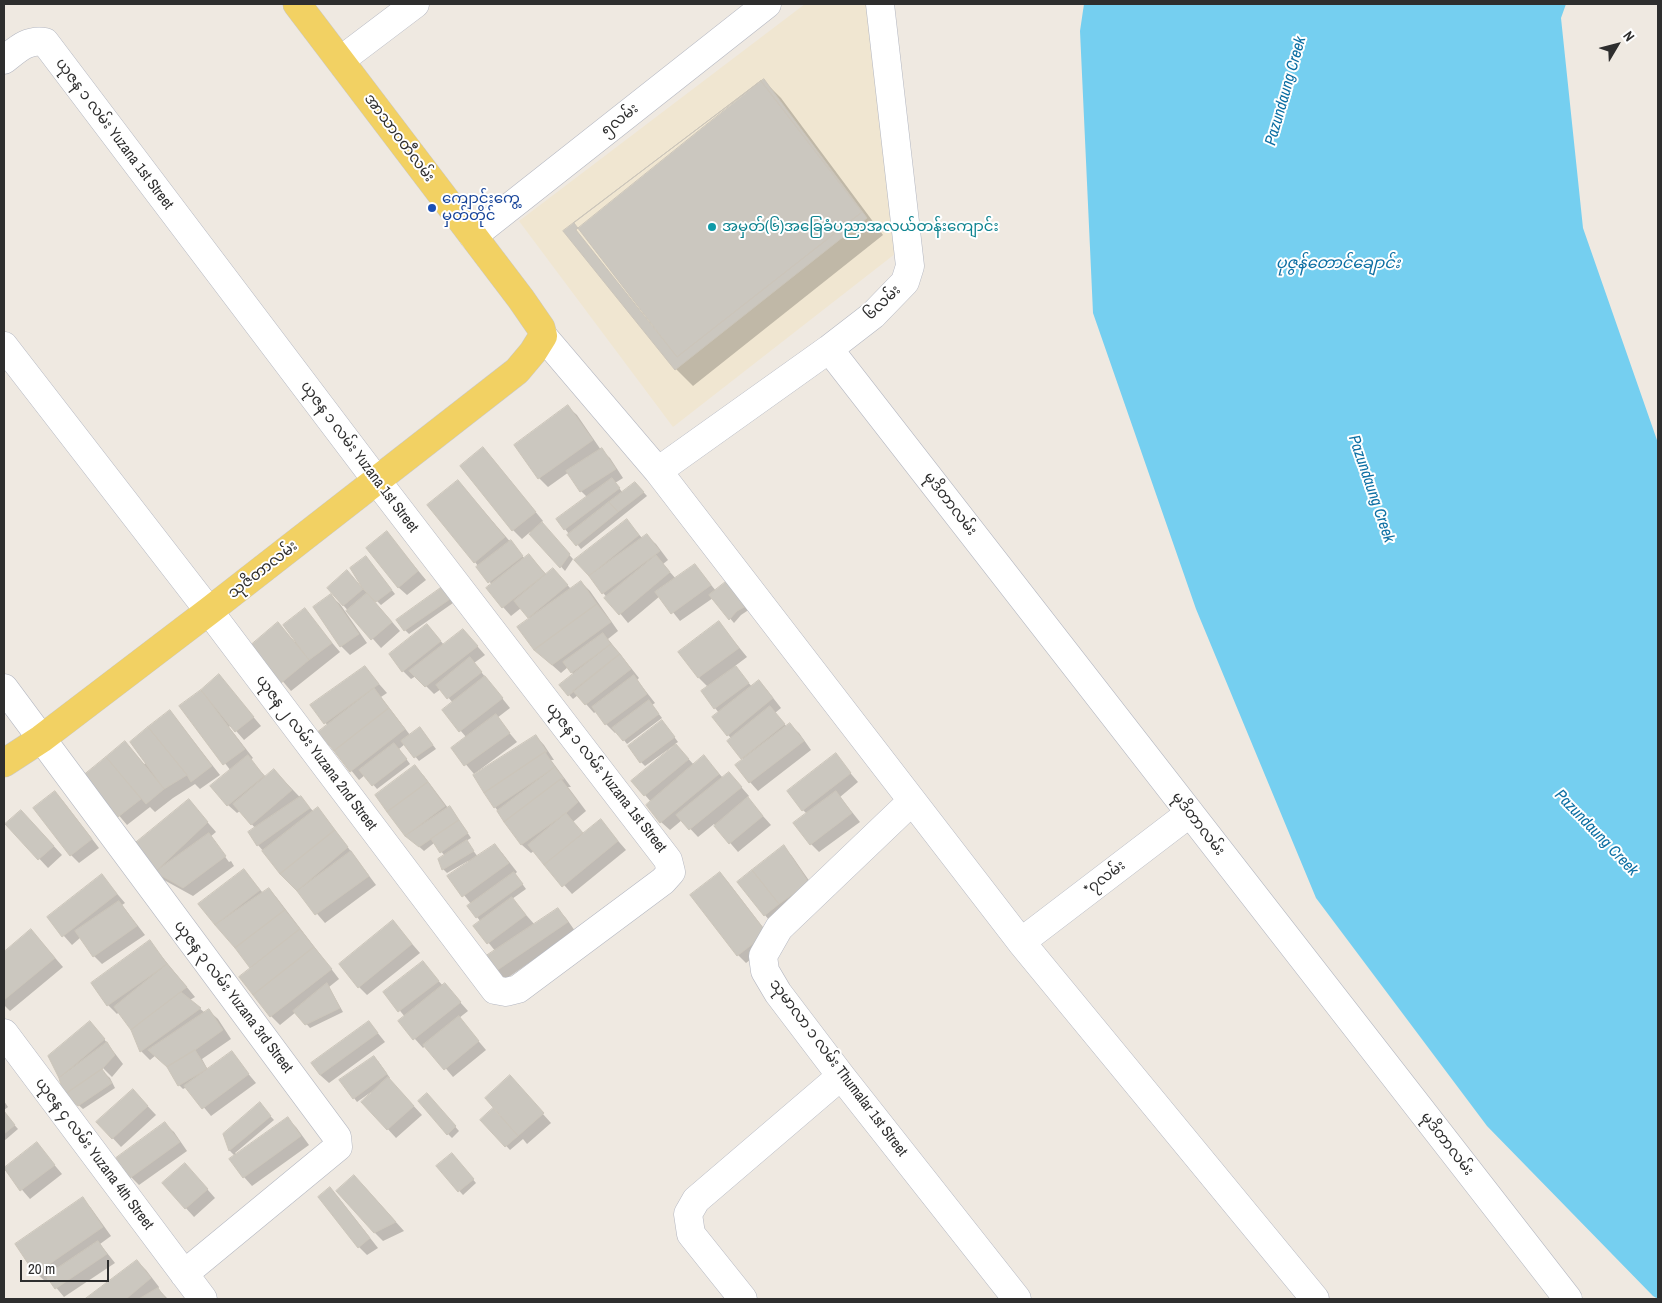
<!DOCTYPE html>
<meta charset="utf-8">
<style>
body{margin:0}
#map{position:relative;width:1662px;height:1303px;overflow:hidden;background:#efe9e1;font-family:"Archivo Narrow",sans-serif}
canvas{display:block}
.frame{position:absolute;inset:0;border:5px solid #2e2e2e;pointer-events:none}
.north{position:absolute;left:1592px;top:20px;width:50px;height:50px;-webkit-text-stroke:4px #fff;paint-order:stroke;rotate:53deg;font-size:14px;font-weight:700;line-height:20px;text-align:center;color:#2e2e2e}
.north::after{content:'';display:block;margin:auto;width:18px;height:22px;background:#2e2e2e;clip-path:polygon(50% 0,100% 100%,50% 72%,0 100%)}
.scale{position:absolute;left:20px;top:1260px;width:89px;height:22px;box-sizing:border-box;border:2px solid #2e2e2e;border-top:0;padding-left:6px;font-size:15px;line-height:18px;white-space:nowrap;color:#2e2e2e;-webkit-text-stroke:4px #fff;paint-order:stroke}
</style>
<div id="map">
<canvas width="1662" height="1303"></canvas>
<div class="frame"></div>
<div class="north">N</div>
<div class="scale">20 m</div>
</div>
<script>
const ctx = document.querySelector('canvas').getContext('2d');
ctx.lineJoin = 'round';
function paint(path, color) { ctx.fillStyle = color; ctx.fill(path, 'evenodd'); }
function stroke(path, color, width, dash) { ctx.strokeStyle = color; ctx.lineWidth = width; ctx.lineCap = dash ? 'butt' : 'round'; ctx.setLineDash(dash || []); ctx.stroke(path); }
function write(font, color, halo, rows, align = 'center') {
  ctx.font = font + ' "Archivo Narrow","Noto Sans Myanmar",sans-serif'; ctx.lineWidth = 4; ctx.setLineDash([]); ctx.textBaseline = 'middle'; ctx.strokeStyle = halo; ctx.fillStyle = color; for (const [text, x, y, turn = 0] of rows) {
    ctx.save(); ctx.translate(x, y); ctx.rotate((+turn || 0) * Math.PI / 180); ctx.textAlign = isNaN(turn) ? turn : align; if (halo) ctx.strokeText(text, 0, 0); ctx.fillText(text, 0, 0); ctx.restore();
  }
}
paint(new Path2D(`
 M805,4H869L900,250L673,427L519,221Z`), '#f0e6d1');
paint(new Path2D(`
 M1084,4H1566L1561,18L1583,228L1658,443V1299L1653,1296L1487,1126L1316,898L1196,609L1093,313L1080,31Z`), '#75cff0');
paint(new Path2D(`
 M764,81L781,98L883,235L693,386L676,369Z
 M568,407L577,415L601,450L610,458L623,478L615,483L623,493L639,487L647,496L581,549L565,529L588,498L581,491L569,472L548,487L539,478L515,445Z
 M491,457L543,521L541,523L573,559L565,571L530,532L522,539L513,530L461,467Z
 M458,481L525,559L529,555L546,574L561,578L571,589L581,582L590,591L618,631L608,639L639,678L637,680L655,703L652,705L662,718L627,744L617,731L615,733L606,724L597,711L594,713L578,695L573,699L561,686L574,675L568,667L561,673L544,658L531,619L521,608L511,616L503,607L492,585L475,562Z
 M627,521L643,539L647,536L656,544L668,560L663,564L676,579L695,565L716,591L750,609L741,615L734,623L713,598L680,621L660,596L628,623L576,560Z
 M387,533L426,580L407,595L398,587Z
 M370,562L395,594L381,605L375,599L374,601L400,631L381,648L328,588L347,572L364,590Z
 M446,593L453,603L409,634L405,630Z
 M331,596L340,604L367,643L350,655L341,646L314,607Z
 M304,610L340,652L291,691L252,645L278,624L295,642Z
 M719,623L747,657L735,666L752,687L759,681L767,690L781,708L775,713L787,727L790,725L799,733L811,750L758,791L750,782L744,760L728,742L732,739L728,735L719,713L715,708L709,688L699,678Z
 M435,634L444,645L471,639L485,655L474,663L510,708L497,718L517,742L474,774L452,748L466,737L443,710L453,703L441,689L434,694L416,676L411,679L403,671Z
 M365,668L387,693L381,697L410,735L423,732L436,749L419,761L405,744L399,749L410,764L377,789L365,775L359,780L320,732L328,726L312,706Z
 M219,676L261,726L244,740L231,725L229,727L253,758L250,760L266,777L274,770L314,812L318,809L326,818L376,885L325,923L258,845L256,829L240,811L237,813L228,805L231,771L181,707Z
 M169,712L178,721L220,775L200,789L195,784L173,798L155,812L150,807L127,825L85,775L125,742L144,764L146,763Z
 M666,726L678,742L675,744L694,765L704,757L723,778L729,773L749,796L747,798L771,825L738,852L714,824L698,837L682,820L670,830L661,822L651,802L645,795L674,747L673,746L645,766L641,762Z
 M536,736L544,745L554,760H551L571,787H568L586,811L573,822L583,834L600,820L626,850L572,894L534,851L531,853L522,845L495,807Z
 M835,755L858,782L840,797L860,822L819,852L811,844L807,814L803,810Z
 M415,767L424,776L448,808L450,807L453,811L471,838L466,841L478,857L495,845L503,854L517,872L515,874L526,889L512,899L535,925L558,910L566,918L575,931L503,981L494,972L496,952L475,926L481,922L477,917L471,904L449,876L469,863L468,861L447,873L443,869L445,856L434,843L424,851L406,835Z
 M55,793L63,801L99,848L79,863L71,855Z
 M189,801L216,832L210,837L216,842H214L229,862L231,861L234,866L193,896L164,880L157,881L148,872Z
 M30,820L62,855L48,868L7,824Z
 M784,847L792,856L817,892L769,920L738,882Z
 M244,871L263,893L269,889L277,898L339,979L329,987L343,1012L310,1028L296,1012L280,1025L271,1016L252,968L200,904Z
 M720,873L728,882L774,942L746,963L738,955Z
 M102,876L125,903L122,905L145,935L102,964L94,956L81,937L72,945L48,918Z
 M31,930L63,967L10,1011L4,1005V953Z
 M401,931L420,953L367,995L359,987Z
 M150,942L195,997L190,1000L205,1013L209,1011L218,1019L231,1039L202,1059L208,1070L231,1053L256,1083L211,1116L187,1087L183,1089L179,1085L169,1068L156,1055L150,1060L141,1051L132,1029L119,1012L117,1014L108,1005L92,983Z
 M423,963L443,986L445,985L468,1011L459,1018L486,1050L453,1077L426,1045L423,1048L399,1021L405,1017L385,992Z
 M369,1022L385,1042L329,1083L320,1075Z
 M98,1031L123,1064L112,1077L101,1066V1070L110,1078L115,1088L83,1109L66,1094L60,1077L50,1056Z
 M378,1061L390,1078L389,1079L422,1115L396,1138L363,1102L372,1094L371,1092L357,1102L354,1098Z
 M518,1086L551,1123L527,1144L523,1139L510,1150L482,1120L502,1116Z
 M141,1099L156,1115L121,1147L98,1122Z
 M431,1099L459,1131L452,1138L448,1134Z
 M4,1101L8,1107L4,1110Z
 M263,1108L274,1120L235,1153L237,1155L287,1118L296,1127L309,1145L252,1186L244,1177L235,1156L230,1151L225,1134Z
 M4,1113L18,1129L4,1141Z
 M165,1124L174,1132L187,1151L139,1185L131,1177Z
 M37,1144L62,1174L30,1199L4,1169Z
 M455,1158L476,1183L463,1195L437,1166Z
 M193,1173L215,1198L194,1217L163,1183Z
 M363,1185L404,1231L383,1241L375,1233Z
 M330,1188L338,1197L378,1248L367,1255L359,1247Z
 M83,1199L91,1208L111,1236L100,1244L115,1263L64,1297L49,1279L45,1281L36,1273Z
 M137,1261L146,1270L159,1287L158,1289L168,1299H87Z`), '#0003');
const building = new Path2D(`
 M764,79L867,218L675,370L563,231Z
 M761,81L862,212L677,357L576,230Z
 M761,81L862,212L677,357L574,223Z
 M568,405L593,440L538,479L514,445Z
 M483,447L536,512L512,531L460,466Z
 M602,448L616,469L580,492L566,471Z
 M612,478L620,488L564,530L556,519Z
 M458,480L505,537L474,563L427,505Z
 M635,482L644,492L618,512L609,502Z
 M609,502L618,512L576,546L567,535Z
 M627,519L639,535L589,576L574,560Z
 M542,522L570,554L560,568L529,534Z
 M387,531L418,571L398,588L366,548Z
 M647,534L660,551L602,594L589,576Z
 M511,540L523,556L488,583L476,567Z
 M529,554L545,574L502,608L486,588Z
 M656,555L670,572L619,615L604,598Z
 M366,556L392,590L376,602L363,589L350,568Z
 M695,564L711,585L671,614L655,592Z
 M553,568L568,585L528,618L514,601Z
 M347,570L363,589L343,606L327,588Z
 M728,580L748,605L737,611L729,620L709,595Z
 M581,581L597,604L534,650L517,627Z
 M442,587L450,599L404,631L396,620Z
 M367,593L392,622L371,640L346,611Z
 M331,594L359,634L340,647L313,607Z
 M597,604L611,622L552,665L534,650Z
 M305,608L332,643L309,660L283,625Z
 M719,621L739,648L698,678L678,652Z
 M278,622L309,660L281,683L251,645Z
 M427,624L441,641L402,672L389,654Z
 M463,629L478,646L425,687L409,671Z
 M603,633L611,644L571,673L563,662Z
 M611,644L620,654L568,696L559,685Z
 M620,654L631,669L585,705L573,691Z
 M470,657L482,672L447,699L436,685Z
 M365,666L379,684L324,724L310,705Z
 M736,666L749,683L714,709L701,691Z
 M219,674L254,717L235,732L201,690Z
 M634,675L647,694L605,725L592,707Z
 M485,676L503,698L459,732L442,710Z
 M759,680L773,698L727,736L712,717Z
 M374,688L389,708L334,751L318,732Z
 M201,690L245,749L223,765L179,706Z
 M649,700L659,714L623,741L612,728Z
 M770,706L785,724L741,759L727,741Z
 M389,708L405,729L350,772L334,751Z
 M170,710L212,766L191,782L187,775L148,727Z
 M496,714L510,733L464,766L451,748Z
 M662,720L675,737L640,763L628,746Z
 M790,723L804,741L749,783L735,765Z
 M148,727L187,775L164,789L130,742Z
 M420,727L433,745L414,758L401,741Z
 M536,735L547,752H545L484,793L473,775Z
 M125,741L164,789L146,804L106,757Z
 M394,743L407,759L372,786L359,770Z
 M676,744L689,759L644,796L631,781Z
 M545,752L555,767L494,808L484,793Z
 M836,753L851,773L802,811L787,791Z
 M248,755L264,776L227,806L210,786Z
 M704,755L719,774L660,823L646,805Z
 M106,757L141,799L118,817L84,775Z
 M415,765L428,782L387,812L375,795Z
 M555,767L564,779H561L504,822L497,811Z
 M274,769L292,790L251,825L233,804Z
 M729,772L742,787L689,830L676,815Z
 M561,779L578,802L566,813L521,845L504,822Z
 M428,782L445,806L405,836L387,812Z
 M55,791L92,839L70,856L33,808Z
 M836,791L852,813L810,845L793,823Z
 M301,796L310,808L257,846L248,832Z
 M748,797L763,816L729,844L714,826Z
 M189,799L208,822L155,872L128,849Z
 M450,806L459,820L419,847L405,836Z
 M318,807L335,830L280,874L262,851Z
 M21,810L54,846L38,860L5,824Z
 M566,813L583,833L544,865L528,845Z
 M601,819L618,841L562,887L544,865Z
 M459,820L468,833L440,853L431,839Z
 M335,830L348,847L297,891L280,874Z
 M209,833L226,856L183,888L155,872Z
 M467,840L474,851L442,870L438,859Z
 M495,844L509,863L462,897L447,876Z
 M784,845L809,883L779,904L752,870Z
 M351,851L369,876L315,915L297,891Z
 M244,869L260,890L215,925L198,904Z
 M752,870L779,904L764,916L737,882Z
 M514,872L523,884L476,918L467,906Z
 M720,872L767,933L737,956L690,895Z
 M102,874L117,894L62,937L47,917Z
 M269,888L285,910L235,948L215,925Z
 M512,897L526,915L487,944L473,926Z
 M119,901L137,926L93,957L75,931Z
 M558,908L568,922L493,973L483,958Z
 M285,910L300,929L250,968L235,948Z
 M393,920L412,944L358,988L339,964Z
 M31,929L55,958L4,1000V952Z
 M300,929L314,947L253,995L239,977Z
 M150,940L167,964L107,1006L91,983Z
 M314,947L332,969L270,1017L253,995Z
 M423,961L439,981L398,1012L383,992Z
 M167,964L187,987L131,1030L114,1007Z
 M327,983L340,1008L305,1025L293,1011Z
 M445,983L461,1002L413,1040L398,1021Z
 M181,992L201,1008L140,1052L131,1030Z
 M209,1009L223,1030L195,1050L167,1067L148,1050Z
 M459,1016L479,1041L444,1070L423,1045Z
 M90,1021L105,1039L59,1078L48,1056Z
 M369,1021L378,1033L320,1075L311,1063Z
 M107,1042L115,1055L102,1069L64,1095L59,1078Z
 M195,1050L207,1069L178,1086L167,1067Z
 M232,1051L249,1074L202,1109L184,1086Z
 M374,1056L387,1074L353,1099L339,1080Z
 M102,1069L112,1083L78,1106L64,1095Z
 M510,1075L544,1113L518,1136L485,1098Z
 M388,1077L414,1106L387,1130L361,1102Z
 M133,1089L148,1106L112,1139L96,1122Z
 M427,1093L456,1126L447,1135L418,1101Z
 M260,1102L271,1116L229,1151L223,1134Z
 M493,1108L518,1136L505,1147L480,1120Z
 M4,1111L15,1125L4,1134Z
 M288,1117L301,1136L243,1178L229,1159Z
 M165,1122L180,1142L130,1178L116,1158Z
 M37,1142L55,1165L20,1191L4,1168Z
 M452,1153L474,1179L458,1192L436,1166Z
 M185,1163L208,1189L185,1209L162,1183Z
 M354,1175L396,1222L374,1233L336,1191Z
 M330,1187L370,1238L358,1248L318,1197Z
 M83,1197L103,1227L35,1274L15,1244Z
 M98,1241L107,1254L55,1289L46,1276Z
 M137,1260L151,1278L126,1299H85Z
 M158,1288L166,1299H139Z`);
paint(building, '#cbc7bf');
stroke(building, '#cbc5ba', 1);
const minor = new Path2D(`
 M4,60C17,50 27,39 45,42L377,481L668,860L671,872L663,881L518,989L506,992L495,990L209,611L4,346
 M341,60L415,4
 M473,236L767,4
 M543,336L658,471L1021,942L1315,1299
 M829,349L1568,1299
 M658,471L829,349L873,315L905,282L910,266L880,4
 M4,688L337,1137L338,1147L184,1274
 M912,801L779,928L763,956L765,971L778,993L841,1076L1017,1299
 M1021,942L1190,813
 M4,1033L203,1299
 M743,1299L691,1234L688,1214L696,1200L841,1076`);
const major = new Path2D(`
 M4,763L41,739L209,611L517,371L533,352L543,336L541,328L521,299L297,4`);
stroke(minor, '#b4b7c1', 29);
stroke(major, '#c9c9c9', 29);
stroke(minor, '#fff', 28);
stroke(major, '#f2d163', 28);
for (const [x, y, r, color] of [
 [432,208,5,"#1a4fb4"],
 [712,227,5,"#0f9aa8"]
]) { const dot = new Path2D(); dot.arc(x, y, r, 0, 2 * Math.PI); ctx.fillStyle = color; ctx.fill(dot); stroke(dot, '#fff', 2); }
write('15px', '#2e2e2e', '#fff', [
 ["၅လမ်း",620,120,-38],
 ["ယုဇန ၁ လမ်း Yuzana 1st Street",114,134,53],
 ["အာသာဝတီလမ်း",399,138,53],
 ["၆လမ်း",883,303,-44],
 ["ယုဇန ၁ လမ်း Yuzana 1st Street",359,457,53],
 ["မုဒိတာလမ်း",950,504,52],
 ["သုဇိတာလမ်း",263,570,-38],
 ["ယုဇန ၂ လမ်း Yuzana 2nd Street",316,753,53],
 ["ယုဇန ၁ လမ်း Yuzana 1st Street",606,778,52],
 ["မုဒိတာလမ်း",1198,824,52],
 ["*၇လမ်း",1105,878,-37],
 ["ယုဇန ၃ လမ်း Yuzana 3rd Street",233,997,53],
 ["သုမာလာ ၁ လမ်း Thumalar 1st Street",838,1068,53],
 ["မုဒိတာလမ်း",1447,1144,52],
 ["ယုဇန ၄ လမ်း Yuzana 4th Street",94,1154,53]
]);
write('15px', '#164399', '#fff', [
 ["ကျောင်းကွေ့",442,199],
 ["မှတ်တိုင်",442,216]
], 'left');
write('15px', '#0d838f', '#fff', [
 ["အမှတ်(၆)အခြေခံပညာအလယ်တန်းကျောင်း",722,227]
], 'left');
write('italic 16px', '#0d6fa3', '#fff', [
 ["Pazundaung Creek",1286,91,-74],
 ["ပုဇွန်တောင်ချောင်း",1338,264],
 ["Pazundaung Creek",1371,489,71],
 ["Pazundaung Creek",1596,833,46]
]);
</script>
